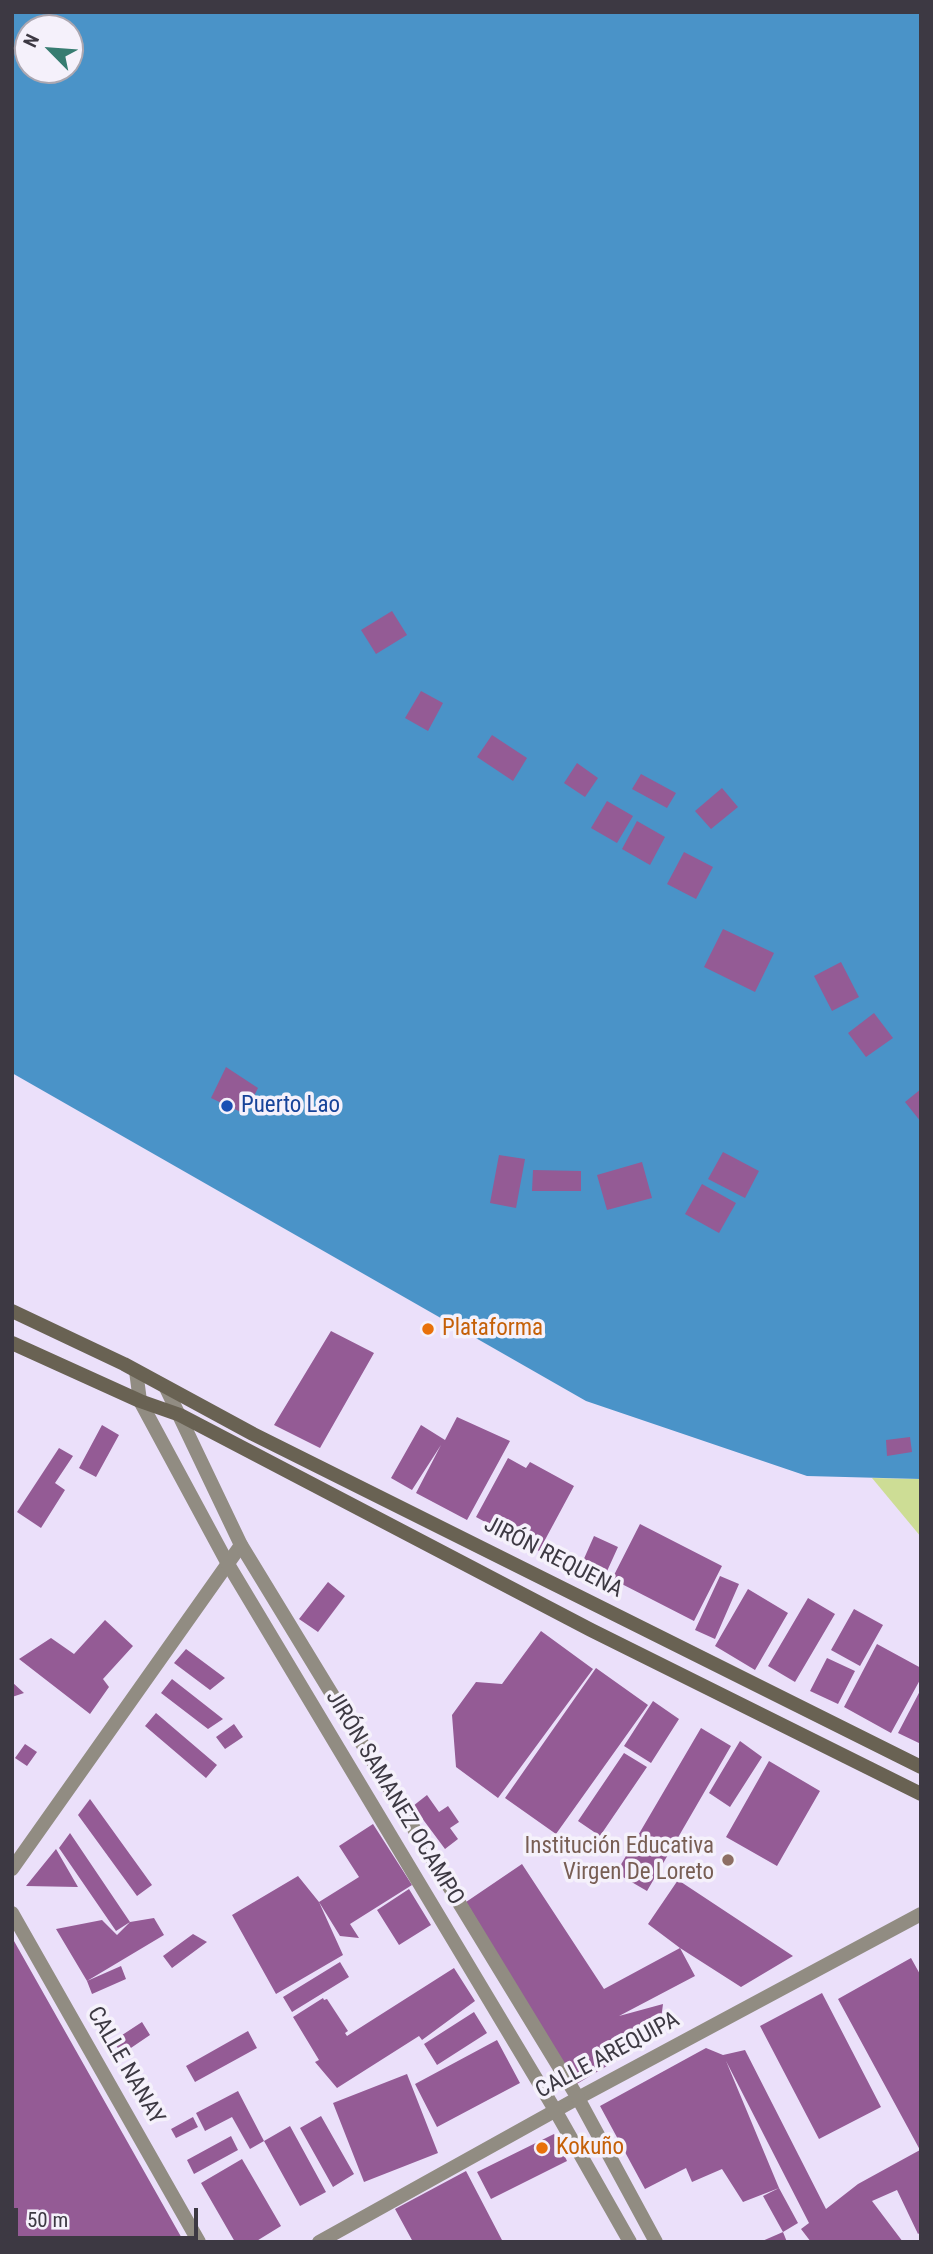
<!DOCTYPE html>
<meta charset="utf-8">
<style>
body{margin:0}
#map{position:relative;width:933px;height:2254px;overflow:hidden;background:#ebe0fa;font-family:"Roboto Condensed",sans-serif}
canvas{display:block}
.frame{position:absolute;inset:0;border:14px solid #3d3943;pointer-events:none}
.north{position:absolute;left:14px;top:14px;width:70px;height:70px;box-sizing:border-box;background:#f5f1fb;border:2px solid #aba7b1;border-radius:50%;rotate:295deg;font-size:19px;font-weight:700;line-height:28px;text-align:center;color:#3d3943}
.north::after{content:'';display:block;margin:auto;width:24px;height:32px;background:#377c71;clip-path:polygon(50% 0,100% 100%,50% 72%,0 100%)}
.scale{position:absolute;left:14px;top:2208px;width:184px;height:32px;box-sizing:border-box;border:4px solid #3d3943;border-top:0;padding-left:9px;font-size:21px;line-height:24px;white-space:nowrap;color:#3d3943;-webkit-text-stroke:5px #f5f1fb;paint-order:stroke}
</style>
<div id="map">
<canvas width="933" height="2254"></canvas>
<div class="frame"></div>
<div class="north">N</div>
<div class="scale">50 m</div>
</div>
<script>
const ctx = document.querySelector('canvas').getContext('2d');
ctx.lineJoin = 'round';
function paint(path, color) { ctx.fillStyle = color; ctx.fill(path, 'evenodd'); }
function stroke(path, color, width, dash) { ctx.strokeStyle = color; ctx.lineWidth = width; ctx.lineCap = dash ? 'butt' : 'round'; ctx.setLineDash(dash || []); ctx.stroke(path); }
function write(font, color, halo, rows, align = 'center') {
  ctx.font = font + ' "Roboto Condensed",sans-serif'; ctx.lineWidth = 7; ctx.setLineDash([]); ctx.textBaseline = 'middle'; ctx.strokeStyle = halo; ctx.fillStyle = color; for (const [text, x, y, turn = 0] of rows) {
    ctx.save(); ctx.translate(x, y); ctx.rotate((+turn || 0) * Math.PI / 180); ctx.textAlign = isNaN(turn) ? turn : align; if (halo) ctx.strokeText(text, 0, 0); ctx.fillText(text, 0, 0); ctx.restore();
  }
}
paint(new Path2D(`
 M872,1478L921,1479V1537Z`), '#cddd95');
paint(new Path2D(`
 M12,12H921V1479L807,1476L586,1401L12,1073ZM28,28H70V70H28Z`), '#4a93c8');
paint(new Path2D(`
 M392,611L407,635L376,654L361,630Z
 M421,691L443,703L428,731L405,718Z
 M492,735L527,758L513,781L477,757Z
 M577,763L598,778L585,797L564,783Z
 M641,774L676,793L667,808L632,789Z
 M722,788L738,807L711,829L695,811Z
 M607,801L633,816L617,843L591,828Z
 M637,821L665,837L650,865L622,849Z
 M684,852L713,867L696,899L667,884Z
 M723,929L774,953L755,992L704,967Z
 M841,962L859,997L832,1011L814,976Z
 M874,1013L893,1038L866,1057L848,1033Z
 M226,1067L258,1088L245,1114L211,1098Z
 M921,1089V1122L905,1102Z
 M723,1152L759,1171L745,1198L708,1179Z
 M499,1155L525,1159L516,1208L490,1203Z
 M642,1162L652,1198L607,1210L597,1175Z
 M533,1170L581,1171V1191H532Z
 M702,1184L736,1203L719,1233L685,1214Z
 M331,1331L374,1353L320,1448L274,1425Z
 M457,1417L510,1441L467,1520L416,1493L441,1445L412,1490L391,1478L421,1425L445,1440Z
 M102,1425L119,1435L96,1477L79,1468Z
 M910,1437L912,1452L887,1456L886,1440Z
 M59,1448L73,1456L55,1483L65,1490L41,1528L17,1512Z
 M508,1458L526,1468L530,1462L574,1486L539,1551L476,1517Z
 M640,1524L722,1566L694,1621L612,1579Z
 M594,1536L618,1547L603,1580L579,1570Z
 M720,1576L739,1584L715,1639L695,1630Z
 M328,1582L345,1596L318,1632L299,1619Z
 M748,1589L788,1613L755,1670L715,1646Z
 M808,1598L835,1614L795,1682L768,1666Z
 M854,1609L883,1625L860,1666L831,1650Z
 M105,1620L133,1646L103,1679L109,1687L90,1714L19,1659L51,1638L74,1654Z
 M541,1631L593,1669L498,1798L456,1767L452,1715L476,1682L502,1684Z
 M877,1644L921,1668V1678L891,1733L844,1707Z
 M186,1649L225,1678L210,1690L174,1663Z
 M827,1658L855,1671L838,1704L810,1691Z
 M596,1668L648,1705L556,1834L505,1798Z
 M172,1679L223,1719L208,1729L161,1693Z
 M12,1682L24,1693L12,1697Z
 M921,1689V1744L898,1733Z
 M653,1701L679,1719L651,1763L624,1746Z
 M156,1713L217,1765L206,1778L145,1726Z
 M234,1724L243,1737L225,1749L216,1737Z
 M701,1728L731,1746L647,1891L616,1873Z
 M740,1741L762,1757L730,1807L709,1793Z
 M25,1744L37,1752L27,1766L15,1758Z
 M624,1753L647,1767L600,1836L578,1821Z
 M769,1761L820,1791L777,1866L726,1837Z
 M427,1795L439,1812L448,1806L459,1822L450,1828L458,1839L445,1849L413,1806Z
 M90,1799L152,1885L137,1896L78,1815Z
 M373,1824L412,1885L350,1924L359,1938L340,1936L319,1902L343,1955L276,1994L232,1915L298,1876L319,1902L359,1877L339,1846Z
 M70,1833L130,1922L154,1918L164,1935L87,1981L56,1929L102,1920L117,1935L130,1922L116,1931L59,1848Z
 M56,1849L78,1887L26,1886Z
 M522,1864L604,1989L680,1948L695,1976L619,2016L663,2004L659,2035L575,2085L466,1902Z
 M678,1880L793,1956L741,1987L680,1948L648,1924Z
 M409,1889L431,1925L399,1945L377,1910Z
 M193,1934L207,1942L172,1968L163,1956Z
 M14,1941L184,2242H12V1942Z
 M911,1958L921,1976V2232L918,2234L897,2190L872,2201L903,2242H811L801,2229L809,2223L726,2061L779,2188L743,2202L722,2169L692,2182L686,2168L645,2189L600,2106L706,2048L723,2055L745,2050L826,2209L858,2184L920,2150L838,1999Z
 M340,1962L349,1977L292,2012L283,1997Z
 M121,1966L126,1979L92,1994L87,1981Z
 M454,1968L475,2001L422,2040L419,2036L337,2088L315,2062L319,2060L293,2017L323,1998L324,2000L327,1999L348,2031L345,2033L347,2036Z
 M822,1993L881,2107L819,2139L760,2026Z
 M474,2012L487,2033L437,2065L424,2044Z
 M142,2022L150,2035L122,2054L113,2041Z
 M248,2031L257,2048L195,2082L186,2066Z
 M497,2040L520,2083L437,2127L415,2084Z
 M407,2074L438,2153L364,2182L333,2103Z
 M238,2091L264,2141L250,2149L232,2117L205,2131L196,2113Z
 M321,2116L354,2174L333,2187L300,2128Z
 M193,2117L198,2127L176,2138L171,2129Z
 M290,2126L326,2192L300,2206L264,2141Z
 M554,2134L567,2161L491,2199L477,2172Z
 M231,2136L238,2150L194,2174L187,2160Z
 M242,2159L281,2226L255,2242H235L201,2183Z
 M466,2171L503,2242H413L395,2209Z
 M779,2188L798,2223L783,2232L787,2242H760L783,2232L763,2196Z`), '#945b95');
stroke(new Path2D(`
 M12,1869L241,1545
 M12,1913L199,2242
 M319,2242L578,2098L921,1914`), '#918c82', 14);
stroke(new Path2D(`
 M136,1371L140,1401L228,1564L555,2110L630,2242
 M166,1388L241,1545L578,2098L656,2242`), '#918c82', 14);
stroke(new Path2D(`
 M12,1311L124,1364L253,1434L921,1767
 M12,1343L140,1401L180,1415L591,1630L921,1794`), '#696253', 14);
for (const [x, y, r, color] of [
 [227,1106,7,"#1a4fb4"],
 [428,1329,7,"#e8710a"],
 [728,1860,7,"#8d6e63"],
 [542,2148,7,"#e8710a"]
]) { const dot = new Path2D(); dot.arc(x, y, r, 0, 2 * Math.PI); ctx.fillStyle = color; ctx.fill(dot); stroke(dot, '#f5f1fb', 2.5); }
write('23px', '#164399', '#f5f1fb', [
 ["Puerto Lao",241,1106]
], 'left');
write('23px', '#c56008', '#f5f1fb', [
 ["Plataforma",442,1329],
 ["Kokuño",556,2148]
], 'left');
write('23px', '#3d3943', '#f5f1fb', [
 ["JIRÓN REQUENA",553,1558,27],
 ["JIRÓN SAMANEZ OCAMPO",394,1798,59],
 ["CALLE AREQUIPA",608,2056,-28],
 ["CALLE NANAY",125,2066,60]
]);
write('23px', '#785e54', '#f5f1fb', [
 ["Institución Educativa",714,1847],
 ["Virgen De Loreto",714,1873]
], 'right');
</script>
